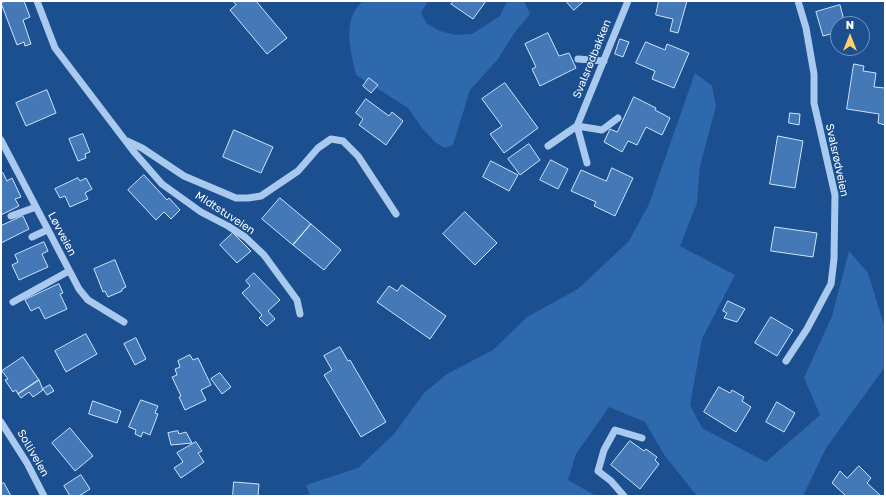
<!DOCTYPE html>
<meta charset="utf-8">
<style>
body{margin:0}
#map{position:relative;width:886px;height:497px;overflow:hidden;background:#1b4f8f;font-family:"Golos Text",sans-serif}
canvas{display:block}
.frame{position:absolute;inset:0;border:2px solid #fff;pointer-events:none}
.north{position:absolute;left:830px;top:16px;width:40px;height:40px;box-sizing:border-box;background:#1b4f8f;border:1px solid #7695bc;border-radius:50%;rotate:0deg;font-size:11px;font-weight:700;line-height:16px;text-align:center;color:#fff}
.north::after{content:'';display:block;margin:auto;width:14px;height:18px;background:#ffd166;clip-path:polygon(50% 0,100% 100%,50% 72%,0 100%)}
</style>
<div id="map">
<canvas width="886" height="497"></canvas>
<div class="frame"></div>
<div class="north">N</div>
</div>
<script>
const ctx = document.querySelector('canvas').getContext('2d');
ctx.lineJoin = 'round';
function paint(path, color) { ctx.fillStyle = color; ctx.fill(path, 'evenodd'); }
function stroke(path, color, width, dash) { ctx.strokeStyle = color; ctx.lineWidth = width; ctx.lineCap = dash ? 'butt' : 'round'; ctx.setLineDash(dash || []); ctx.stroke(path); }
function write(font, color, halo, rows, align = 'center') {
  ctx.font = font + ' "Golos Text",sans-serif'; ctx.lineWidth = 3; ctx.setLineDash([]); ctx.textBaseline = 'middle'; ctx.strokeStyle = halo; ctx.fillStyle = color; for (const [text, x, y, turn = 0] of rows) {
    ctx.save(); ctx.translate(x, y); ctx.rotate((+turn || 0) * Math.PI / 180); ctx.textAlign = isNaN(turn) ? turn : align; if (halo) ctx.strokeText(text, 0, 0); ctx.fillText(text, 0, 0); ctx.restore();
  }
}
paint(new Path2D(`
 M363,1H428L421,13L427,24L440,31L456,35L472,34L500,16L507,1H524L530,14L515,32L498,59L470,90L453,145L445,148L436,143L422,128L408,108L356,75C351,50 341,20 363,1Z
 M695,73L712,86L716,106L700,166L697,203L680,246L735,275L702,339L690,405L702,428L766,462L820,415L804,378L832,316L849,251L868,273L885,328V367L826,448L803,496H697L665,456L645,422L609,407L576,454L568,480L596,496H310L306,485L358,468L394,434L424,393L447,374L493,350L527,317L578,289L629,241L649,204Z`), '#2e69ad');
const building = new Path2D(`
 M7,1H24L30,17L23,20L31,44L25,46L24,42L17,45L1,3Z
 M233,1H256L287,38L267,54L230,10L236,5Z
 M454,1H486L473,19L451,4Z
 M566,1H584L574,10Z
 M659,1H687L678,33L670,31L673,19L656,15Z
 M840,5L845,24H838V32L823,36L816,12Z
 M548,33L559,56L569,53L576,68L540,86L532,69L536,67L525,44Z
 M620,39L629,42L623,57L615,54Z
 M646,42L665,50L667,44L689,53L674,88L652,79L655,71L636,63Z
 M854,64L864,66L863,71L876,73L874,87L885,88V125L878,123L879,114L847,109Z
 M369,78L378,85L371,93L363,86Z
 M505,83L538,128L504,153L490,134L502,126L482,99Z
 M47,90L56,113L26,126L16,103Z
 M634,97L656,108L655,110L670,118L662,135L646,127L637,145L628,141L622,152L604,142L610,129L617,132Z
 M366,99L389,116L392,112L403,121L386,145L359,125L363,119L356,113Z
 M790,113L800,114L799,125L789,123Z
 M234,130L273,147L261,173L223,157Z
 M83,134L90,152L85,154L86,158L78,161L69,139Z
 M778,136L803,141L795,188L770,184Z
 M529,144L540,160L520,175L508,159Z
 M551,160L568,169L558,189L540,180Z
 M491,161L518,175L509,191L483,177Z
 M612,168L633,178L615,216L594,206L596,202L571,191L581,170L606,181Z
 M3,173L7,181L12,178L21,197L15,199L19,206L1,215V174Z
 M144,175L167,200L169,198L180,210L171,219L164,212L156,220L128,190Z
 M78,178L80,181L86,178L92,189L85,193L88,199L70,207L65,196L60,198L55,189Z
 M280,198L311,224L293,245L262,219Z
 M465,212L497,243L475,265L443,234Z
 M23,216L29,229L1,243V226Z
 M311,224L341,250L324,270L293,245Z
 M775,227L817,233L813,257L771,251Z
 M233,233L251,251L237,263L220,245Z
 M44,242L48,251L42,254L48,267L19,280L12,265L18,262L15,255Z
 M115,260L126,287L122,289V291L108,297L105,291L103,292L94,269Z
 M254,273L280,300L268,311L275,319L267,326L259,318L262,315L242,293L250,286L246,281Z
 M59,284L63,293L60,294L67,309L45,319L39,307L31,311L25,300Z
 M402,285L446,316L430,339L377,302L389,286L397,291Z
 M728,301L745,309L737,322L724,318L727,313L723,311Z
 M771,317L793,330L777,356L755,343Z
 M86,334L97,354L66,372L55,351Z
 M136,338L146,359L135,365L124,344Z
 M340,347L348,361L350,360L386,422L361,437L324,375L332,370L324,356Z
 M190,355L193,360L198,358L211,385L201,390L206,400L185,410L179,397L181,396L172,377L177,375L175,369L180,367L178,361Z
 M23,357L39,380L18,394L16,390L13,392L5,380L8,379L2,371Z
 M220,373L231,387L222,394L211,379Z
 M39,380L43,390L33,397L29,392L21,398L18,394Z
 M50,385L54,391L47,395L43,389Z
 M719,387L730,393L732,390L744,397L742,401L751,407L736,432L704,412Z
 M141,400L158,406L155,413L158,414L150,435L143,432L141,437L135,434L136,430L129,427Z
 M93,401L121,411L117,423L89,414Z
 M777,402L795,413L784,432L766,422Z
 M70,428L93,456L75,471L52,443Z
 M178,431L179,434L186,432L192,443L171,445L168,433Z
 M630,441L644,451L646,449L657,457L655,460L659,464L640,489L611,465Z
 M196,442L202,451L198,453L204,462L181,478L174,468L183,462L177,453Z
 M859,466L871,478L867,483L881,496H846L832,483L840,471L847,478Z
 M81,475L90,489L79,496H70L64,486Z
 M234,482L259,484L258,496H233Z
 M4,483L11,496H1V484Z`);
paint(building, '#4478b7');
stroke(building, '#cfe3fa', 1);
stroke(new Path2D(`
 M37,1L55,48L134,152L162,184L201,212L228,226L245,237L264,255L297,300L300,314
 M578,59L604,61
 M577,126L628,1
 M577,126L587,163
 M1,140L79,289L88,300L124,322
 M127,141L142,148L184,176L236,198H248L261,196L298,171L318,148L331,139L343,141L358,156L396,214
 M548,146L577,126L602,130L618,118
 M11,216L36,207
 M32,237L47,230
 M13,302L69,271
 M786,361L807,329L831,284L834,259L835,195L814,103V74L806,28L798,1
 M1,422L27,463L44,496
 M624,496L611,481L598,471L604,450L615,430L642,438`), '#a9c9ee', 7);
write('11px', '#fff', '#1b4f8f', [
 ["Svalsrødbakken",592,59,-68],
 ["Svalsrødveien",837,160,78],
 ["Midtstuveien",225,213,33],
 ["Løvveien",62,234,62],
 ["Solliveien",33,453,60]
]);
</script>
